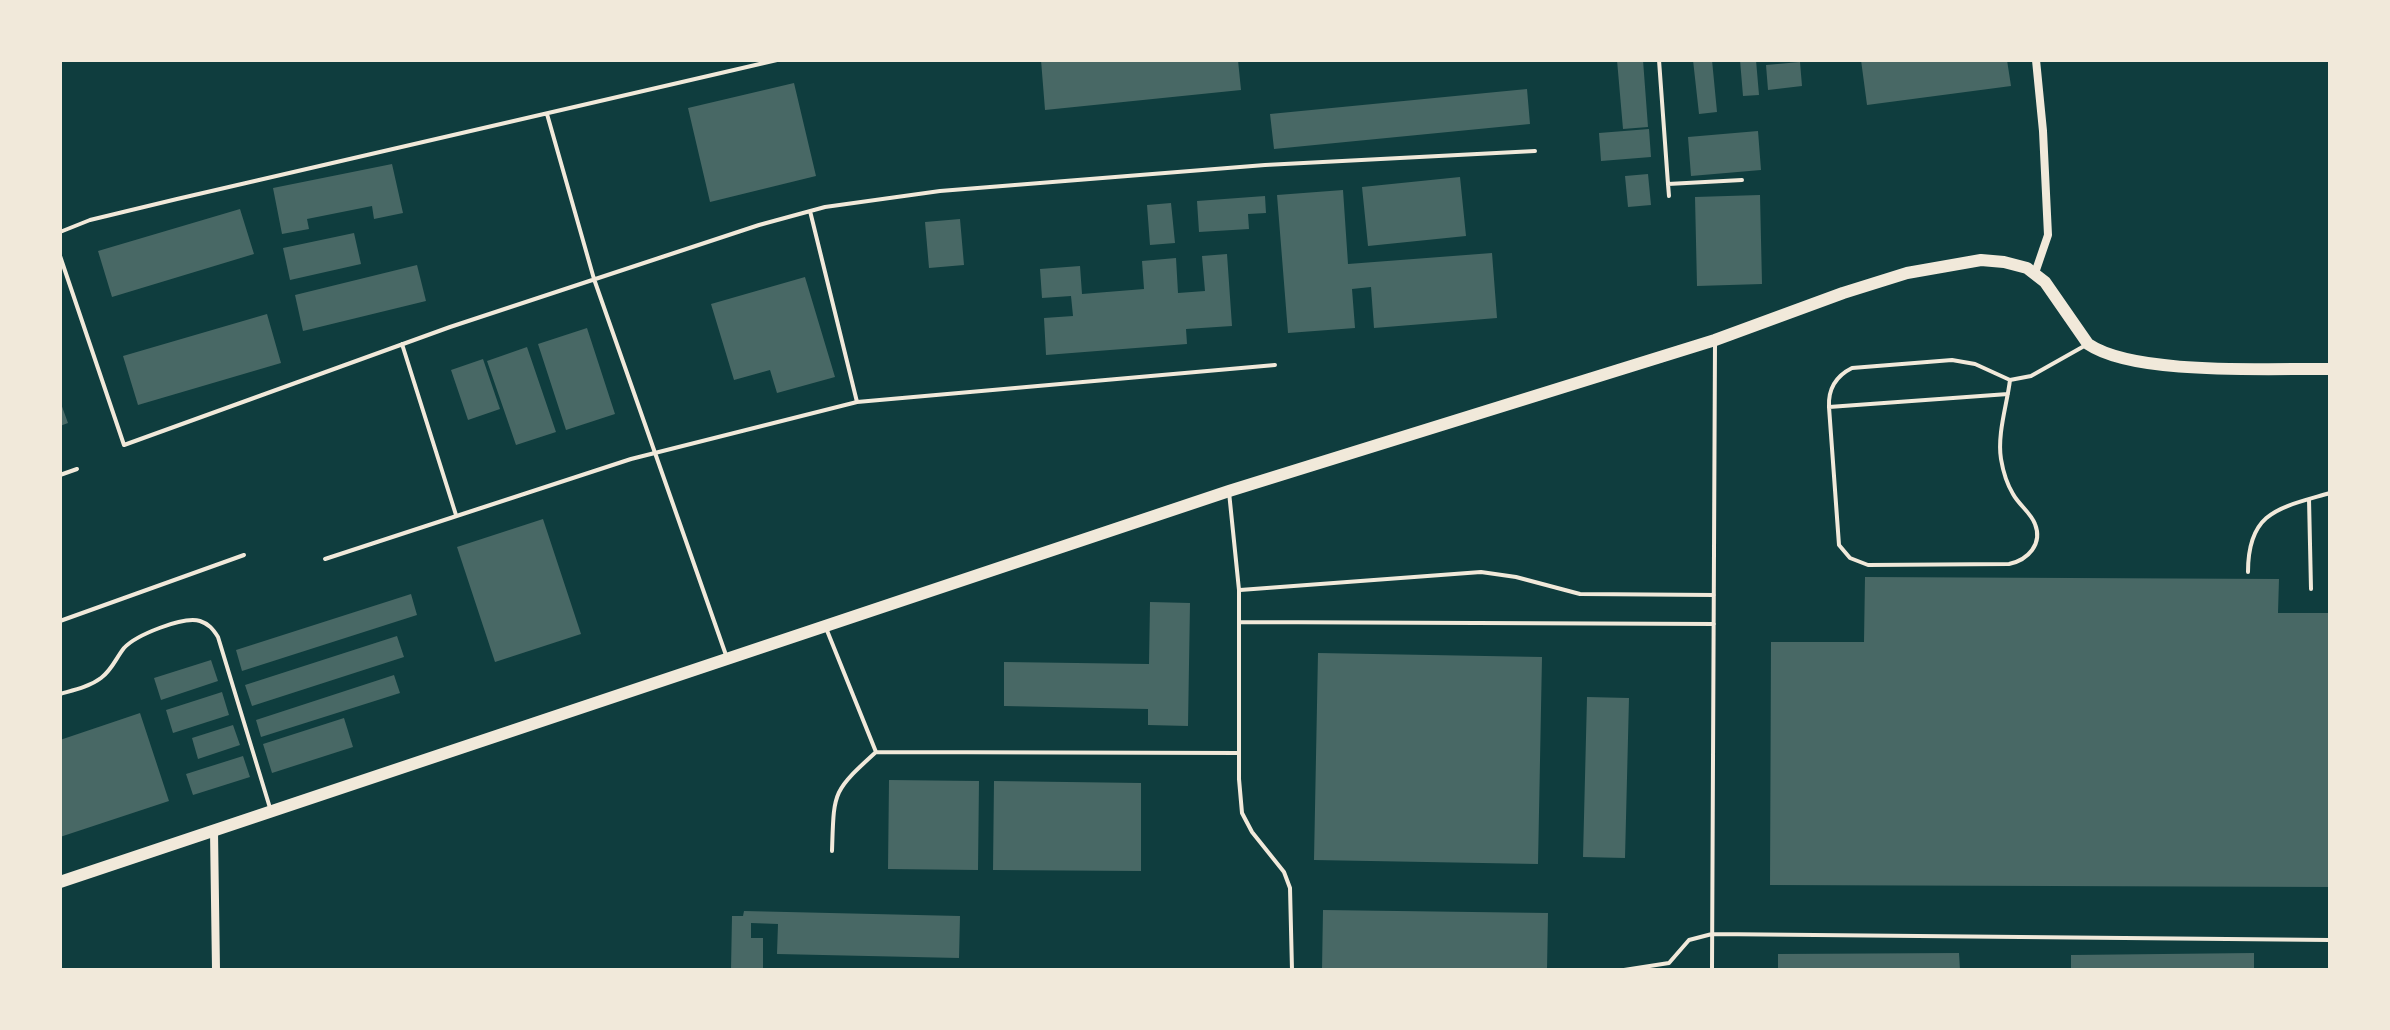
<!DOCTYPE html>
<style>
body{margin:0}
#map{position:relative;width:2390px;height:1030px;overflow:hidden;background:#0f3d3e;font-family:Mulish,sans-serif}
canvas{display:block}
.frame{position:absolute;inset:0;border:62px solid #f1e9da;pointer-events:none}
</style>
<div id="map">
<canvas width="2390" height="1030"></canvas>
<div class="frame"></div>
</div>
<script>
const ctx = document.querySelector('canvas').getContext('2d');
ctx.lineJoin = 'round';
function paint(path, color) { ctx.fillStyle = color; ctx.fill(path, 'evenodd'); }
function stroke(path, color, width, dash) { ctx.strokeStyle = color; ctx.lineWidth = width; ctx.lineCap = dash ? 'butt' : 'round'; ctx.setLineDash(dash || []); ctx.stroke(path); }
paint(new Path2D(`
 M1041,60H1238L1241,90L1045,110Z
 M1617,60H1643L1648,127L1623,129Z
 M1693,60H1712L1717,112L1699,114Z
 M1740,60H1756L1759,95L1743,96Z
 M1861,60H2007L2011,86L1867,105Z
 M1800,62L1802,86L1768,90L1766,65Z
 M794,83L816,176L710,202L688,108Z
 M1527,89L1530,124L1274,149L1270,114Z
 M1649,129L1651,157L1601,161L1599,133Z
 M1758,131L1761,170L1691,176L1688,137Z
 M392,164L403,213L374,219L372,206L307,219L309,229L282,234L273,188Z
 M1648,174L1651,205L1628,207L1625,176Z
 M1460,177L1466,236L1368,246L1362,187Z
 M1343,190L1348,264L1492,253L1497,318L1374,328L1371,287L1352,289L1355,328L1288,333L1277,195Z
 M1760,195L1762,284L1697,286L1695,197Z
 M1265,196L1266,213L1248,214L1249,229L1199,232L1197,201Z
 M1171,203L1175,243L1150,245L1147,205Z
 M240,209L254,254L112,297L98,251Z
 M960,219L964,265L929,268L925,222Z
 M354,233L361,264L290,280L283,248Z
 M1227,254L1232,326L1186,329L1187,344L1046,355L1044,318L1073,316L1071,296L1042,298L1040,269L1080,266L1082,294L1144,289L1142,261L1176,258L1178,293L1205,291L1202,256Z
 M417,265L426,301L303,331L295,295Z
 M805,277L835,377L777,393L770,370L734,380L711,304Z
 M267,314L281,363L138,405L123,356Z
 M587,328L615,414L566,430L538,344Z
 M527,347L556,432L516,445L487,361Z
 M483,359L500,409L468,420L451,370Z
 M60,401L68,423L60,426Z
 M543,519L581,634L495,662L457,547Z
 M1865,577L2279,579L2278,613H2330V887L1770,885L1771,642H1864Z
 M411,594L417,615L242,671L236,650Z
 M1150,602L1190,603L1188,726L1148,725V709L1004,706V662L1149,664Z
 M397,636L404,657L252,706L245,685Z
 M1318,653L1542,657L1538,864L1314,860Z
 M211,660L218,681L161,700L154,678Z
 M394,675L400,693L261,737L256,720Z
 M222,692L229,715L173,733L166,710Z
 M1587,697L1629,698L1625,858L1583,857Z
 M140,713L169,801L60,837V740Z
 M344,718L353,747L272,773L263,744Z
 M233,725L240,745L198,759L192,738Z
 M243,756L250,777L193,795L186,774Z
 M889,780L979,781L978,870L888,869Z
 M994,781L1141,783V871L993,870Z
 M1323,910L1548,913L1547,970H1322Z
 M744,911L960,916L959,958L777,954L778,924L751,923V938H763V970H731L732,916H743Z
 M1959,953L1960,970H1778V954Z
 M2254,953V970H2071V955Z`), '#486865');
stroke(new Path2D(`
 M1659,60L1668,184L1742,180
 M547,114L594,279L727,658
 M1668,184L1669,196
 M810,211L857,402
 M60,232L90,220L177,199L777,60
 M60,256L124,445L450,327L759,225L825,207L940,191L1265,165L1535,151
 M402,344L456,515
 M2010,380C2007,405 1997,434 2001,459C2003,471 2007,484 2013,494C2019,505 2031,513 2035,524C2043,544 2028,560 2009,564L1868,565L1850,558L1839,545L1829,407C1828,389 1836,376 1852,368L1952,360L1975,364L2010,380L2031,376L2086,345
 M1829,407L2008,394
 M60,475L77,469
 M1229,492L1239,590V779L1242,813L1252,832L1284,872L1290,888L1292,970
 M2309,499L2311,589
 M325,559L631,459L857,402L1275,365
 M2248,572C2248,511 2279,508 2330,493
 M1240,590L1481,572L1516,577L1580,594L1714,595
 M60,621L244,555
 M1239,622L1714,624
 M826,628L876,752
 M60,694C74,690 89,687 101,678C112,670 116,658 124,648C136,635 183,616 200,621C209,624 213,629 218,637L270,808
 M876,752L1239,753
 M832,851C834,791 832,792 876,752
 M1624,970L1669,963L1689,940L1712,934L2330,940
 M1712,970L1715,342`), '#f1e9da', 4);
stroke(new Path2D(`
 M2035,273L2048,235L2043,131L2036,60
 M214,831L216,970`), '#f1e9da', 8);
stroke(new Path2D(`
 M60,882L1229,491L1715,340L1843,293L1907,273L1981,260L2004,262L2027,268L2045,282L2088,344C2135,376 2270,368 2330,369`), '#f1e9da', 12);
</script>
